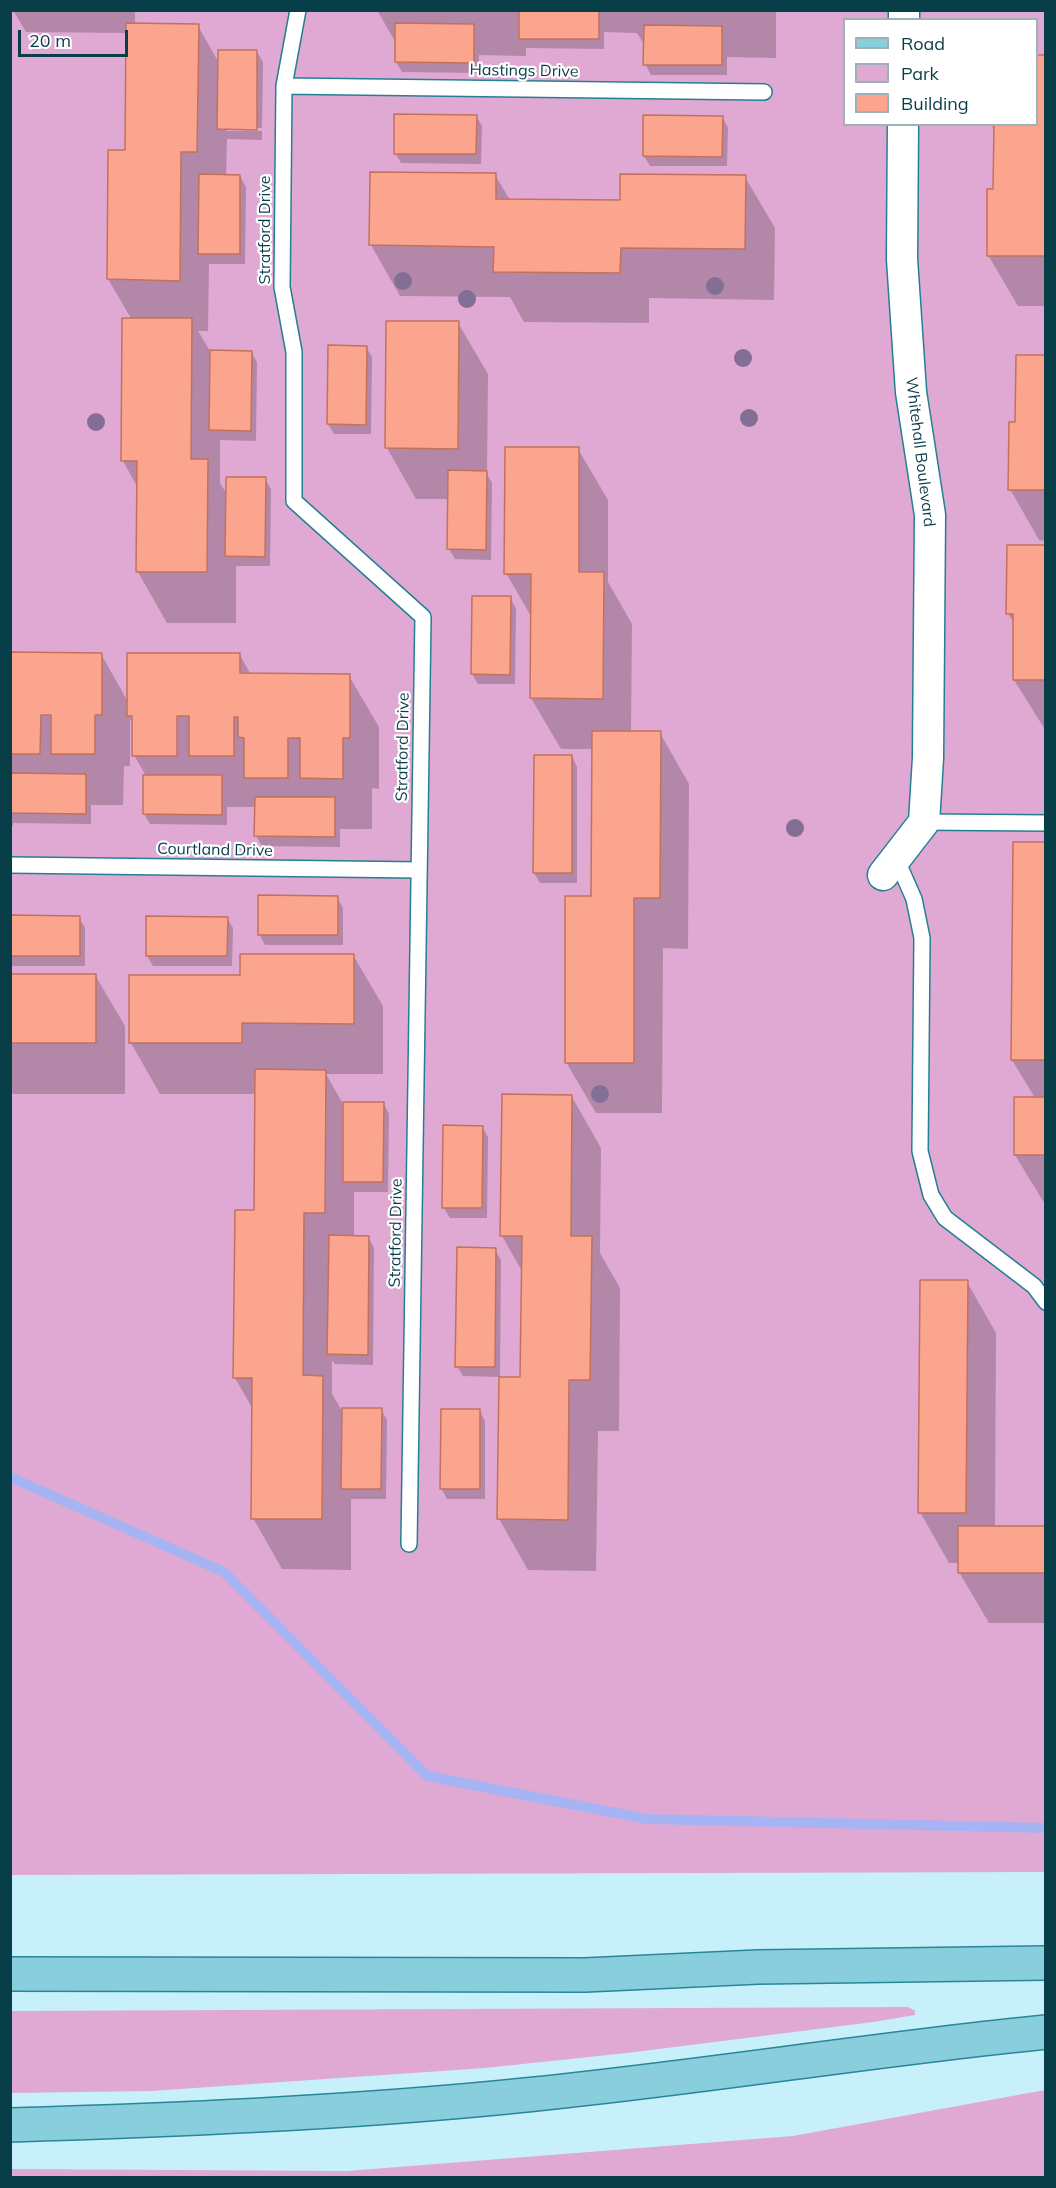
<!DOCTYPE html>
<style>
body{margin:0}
#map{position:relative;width:1056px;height:2188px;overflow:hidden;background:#c7f0fa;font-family:Mulish,sans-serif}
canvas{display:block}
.frame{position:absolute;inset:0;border:12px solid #083e48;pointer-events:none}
.legend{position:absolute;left:843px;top:18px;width:195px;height:108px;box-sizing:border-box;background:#fff;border:2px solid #9cb2b6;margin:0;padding:8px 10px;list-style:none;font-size:18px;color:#083e48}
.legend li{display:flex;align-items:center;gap:12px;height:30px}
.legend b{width:30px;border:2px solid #9cb2b6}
.scale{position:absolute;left:18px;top:30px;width:110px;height:27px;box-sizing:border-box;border:3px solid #083e48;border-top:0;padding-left:8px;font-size:18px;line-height:21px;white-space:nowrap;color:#083e48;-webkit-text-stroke:4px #fff;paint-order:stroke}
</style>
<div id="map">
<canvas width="1056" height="2188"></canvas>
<div class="frame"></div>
<ul class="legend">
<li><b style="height:8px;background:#89cedc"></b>Road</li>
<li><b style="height:16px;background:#dfa9d3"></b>Park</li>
<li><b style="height:16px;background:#fba48e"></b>Building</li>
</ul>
<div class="scale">20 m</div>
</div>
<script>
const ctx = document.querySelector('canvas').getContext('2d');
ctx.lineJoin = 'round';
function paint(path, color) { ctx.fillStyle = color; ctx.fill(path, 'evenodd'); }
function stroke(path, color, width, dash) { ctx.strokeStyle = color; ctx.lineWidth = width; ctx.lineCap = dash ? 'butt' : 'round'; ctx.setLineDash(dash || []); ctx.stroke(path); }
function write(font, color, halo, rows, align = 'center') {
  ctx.font = font + ' Mulish,sans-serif'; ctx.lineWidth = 4.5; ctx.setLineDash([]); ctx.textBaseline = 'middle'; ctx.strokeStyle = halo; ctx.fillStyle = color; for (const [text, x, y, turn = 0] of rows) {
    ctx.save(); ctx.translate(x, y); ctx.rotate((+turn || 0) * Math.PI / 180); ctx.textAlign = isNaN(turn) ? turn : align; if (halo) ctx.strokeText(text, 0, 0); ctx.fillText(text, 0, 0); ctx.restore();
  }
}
paint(new Path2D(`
 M10,11H1045V1872L11,1875ZM844,20H1036V124H844Z
 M908,2007L915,2011V2015L873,2022L627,2053L485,2068L151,2091L11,2093V2011Z
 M1045,2090V2177H11V2169L347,2171L793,2136Z`), '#dfa9d3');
paint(new Path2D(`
 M13,10H135V25L198,26L219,63L257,52L263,62L262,128H227V131H262V140L227,139L226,176H240L246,187L245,264H209L208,331H198L210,351L251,352L257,362L256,441L220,440V483L228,496L265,479L271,489L270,566H236V623H167L138,572V488L123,461L132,320L108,279L126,151L128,33L26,32Z
 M377,10H776V58L727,57V75H651L645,64V46L637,33L604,32V49L526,48V56L479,55V73L402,72L396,62L397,45Z
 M1046,56V306H1018L988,255L995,190V132L991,124H1036Z
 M476,116L482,126L481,164L401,163L395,153Z
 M722,117L728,128L727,166H650L644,156Z
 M495,175L510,200L621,201L745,177L775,228L774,300L649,298V323L524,322L510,297L400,296L371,245Z
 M388,323H458L488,374L487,474L492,483L491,560L455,559L449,549V499H416L387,448Z
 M366,347L372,357L371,434H334L328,424Z
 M1046,357V541L1039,540L1010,489L1017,424Z
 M578,449L608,500V582L632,624L631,733H660L689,784L688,949L663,948L662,1113H596L566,1062L592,897L593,749H561L531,698L532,618L506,573Z
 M1046,547V731L1014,680L1015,625L1008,613Z
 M510,598L516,608L515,684H478L472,674Z
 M10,654H101L128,702L240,655L251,675L349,676L379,727V789L372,788V829H340V847L262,846L256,836V807H227V825L150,824L144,814V776H146L134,755V725L130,719V766H124L123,805H91V824L13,823V826H10Z
 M535,756H572L577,767V883H540L534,873Z
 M1046,844V1206L1015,1155L1035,1098L1012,1060Z
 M337,897L343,908V945H265L259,934Z
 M10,917L79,918L85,928V966H10Z
 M227,918L233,928L232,966H153L147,956Z
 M353,955L383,1006V1074H326L343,1104H384L389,1114L388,1192H354V1237H368L374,1248L373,1365L335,1364L332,1360V1394L344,1414L381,1409L387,1420L386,1499H351V1570L282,1569L253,1518L254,1411L235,1378L255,1212L256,1094H160L131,1043L242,976Z
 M10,975H95L125,1026V1094H13L10,1089Z
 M503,1096L572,1097L601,1148L600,1253L620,1288L619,1431H598L596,1571L528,1570L499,1519L521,1378L523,1273L502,1236Z
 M482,1127L488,1137L487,1218H450L444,1208Z
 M495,1250L501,1260L500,1377L463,1376L457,1366Z
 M967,1282L996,1333L995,1527H1046V1623H989L959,1572V1563H949L920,1512Z
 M480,1411L485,1421V1499H447L441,1488Z`), '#0003');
stroke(new Path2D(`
 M10,1477L224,1572L427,1776L647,1819L1046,1828`), '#a6b4f4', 10);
const building = new Path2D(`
 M519,10H599V39H519Z
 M126,23L199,24L197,152H181L180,281L107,279L108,150H125Z
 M395,23L474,24V63L395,62Z
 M644,25L722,26V65H643Z
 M218,50H257V130L217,129Z
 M1036,55H1046V256H987V189H993L994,124H1036Z
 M394,114L477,115L476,154H394Z
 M643,115L723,116L722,157L643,156Z
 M370,172L496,173V199L620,200V174L746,175L745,249L621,248L620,273L493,272L494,247L369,245Z
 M199,174L240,175V254H198Z
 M122,318H192L191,459H208L207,572H136L137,461H121Z
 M386,321H459L458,449L385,448Z
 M328,345L367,346L366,425L327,424Z
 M210,350L252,351L251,431L209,430Z
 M1016,355H1046V490H1008L1009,422H1015Z
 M505,447H579V572H604L603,699L530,698L531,574H504Z
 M448,470L487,471L486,550L447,549Z
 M226,477H266L265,557L225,556Z
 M1007,545H1046V680H1013V614H1006Z
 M472,596H511L510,675L471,674Z
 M10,652L102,653V715H95V754H51V715H41L40,754H10Z
 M127,653H240V673L350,674V738H343V779L300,778V738H288V778H244V738L238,737V717H234V756H189V716H177V756H132V716H127Z
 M592,731H661L660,898H634V1063H565V896H591Z
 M534,755H572V873H533Z
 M10,773L86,774V814L10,813Z
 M143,775H222V815L143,814Z
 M255,797H335V837L254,836Z
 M1013,842H1046V1060H1011Z
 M258,895L338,896V935H258Z
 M10,915L80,916V956H10Z
 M146,916L228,917L227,956H146Z
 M240,954H354V1024L242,1023V1043H129V975H240Z
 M10,974H96V1043H10Z
 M255,1069L326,1070L325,1213H304L303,1375L323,1376L322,1519H251L252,1378H233L235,1210H254Z
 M502,1094L572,1095L571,1236H592L590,1380H569L568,1520L497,1519L499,1377H520L522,1236H500Z
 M1014,1097H1046V1155H1014Z
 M343,1102H384L383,1182H343Z
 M443,1125L483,1126L482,1208H442Z
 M329,1235L369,1236L368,1355L327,1354Z
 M457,1247L496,1248L495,1367H455Z
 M920,1280H968L966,1513H918Z
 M342,1408H382L381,1489H341Z
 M441,1409H480V1489H440Z
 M958,1526H1046V1573H958Z`);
paint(building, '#fba48e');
stroke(building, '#c3715d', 1.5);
const service = new Path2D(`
 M298,10L284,86L282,287L294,352V501L423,617L409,1544
 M284,86L764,92
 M924,822L1046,823
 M896,858L914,899L922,938L920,1151L931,1195L945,1218L1034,1286L1046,1302
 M10,865L419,870`);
const minor = new Path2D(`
 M904,20V10
 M883,875L924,822L928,758L930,515L911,392L902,259L903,124`);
const primary = new Path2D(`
 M10,1974L585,1975L758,1967L1046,1963
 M10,2125C176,2120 341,2113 506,2097C686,2080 865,2050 1046,2032`);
stroke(service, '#238093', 18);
stroke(minor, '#238093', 33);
stroke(primary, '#298699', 36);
stroke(service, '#fff', 15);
stroke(minor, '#fff', 30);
stroke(primary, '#89cedc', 33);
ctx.fillStyle = '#836e95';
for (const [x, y] of [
 [403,281],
 [715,286],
 [467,299],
 [743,358],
 [749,418],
 [96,422],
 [795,828],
 [600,1094]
]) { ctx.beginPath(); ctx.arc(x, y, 9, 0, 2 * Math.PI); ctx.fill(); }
write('16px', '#083e48', '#fff', [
 ["Hastings Drive",524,71,1],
 ["Stratford Drive",265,230,-90],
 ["Whitehall Boulevard",920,452,83],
 ["Stratford Drive",403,747,-89],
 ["Courtland Drive",215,850,1],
 ["Stratford Drive",396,1233,-89]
]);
</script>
